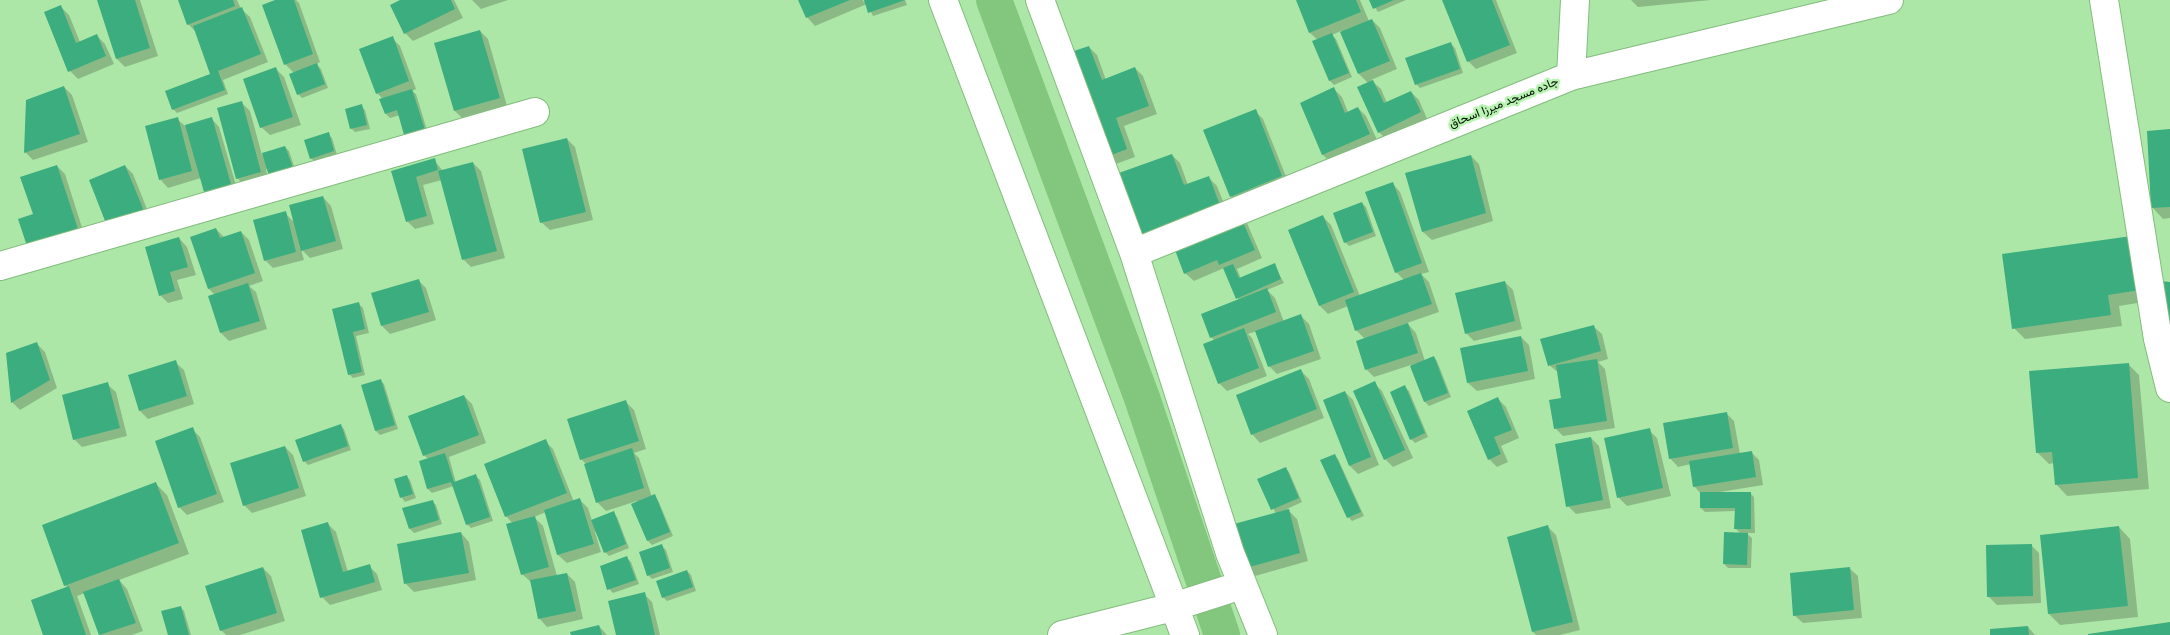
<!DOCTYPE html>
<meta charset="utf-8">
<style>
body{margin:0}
canvas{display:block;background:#ace7a7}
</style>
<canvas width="2170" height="635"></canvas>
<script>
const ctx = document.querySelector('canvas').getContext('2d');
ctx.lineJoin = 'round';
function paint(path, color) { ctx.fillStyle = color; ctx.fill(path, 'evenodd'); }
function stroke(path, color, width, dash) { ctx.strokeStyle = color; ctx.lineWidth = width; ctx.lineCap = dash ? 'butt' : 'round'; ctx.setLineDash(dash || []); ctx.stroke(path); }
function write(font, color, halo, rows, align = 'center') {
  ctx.font = font + ' "DM Sans",Vazirmatn,sans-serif'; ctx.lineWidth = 5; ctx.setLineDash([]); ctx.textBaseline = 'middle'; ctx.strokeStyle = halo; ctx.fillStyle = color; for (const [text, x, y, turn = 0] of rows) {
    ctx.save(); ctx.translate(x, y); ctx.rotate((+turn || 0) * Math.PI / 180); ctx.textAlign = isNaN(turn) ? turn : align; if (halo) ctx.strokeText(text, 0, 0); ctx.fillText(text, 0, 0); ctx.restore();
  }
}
paint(new Path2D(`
 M98,0H140L158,56L125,67L117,59Z
 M179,0H237L241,9L250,17L268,62L223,80L228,94L177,113L173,109L213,74L196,32L188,24Z
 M278,0H296L299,3L320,62L316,64L321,69L328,88L302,98L298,94L294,73L285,64Z
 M402,0H454L463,18L413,41L405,33Z
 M472,0H508L481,9Z
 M799,0H863L864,3L865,0H905L907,5L873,16L867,4L815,26L807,17Z
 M1297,0H1360L1369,21L1372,20L1380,28L1397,69L1371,80L1381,89L1387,103L1411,92L1419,100L1428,121L1387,140L1379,132L1368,83L1359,74L1341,31L1332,35L1336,39L1352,77L1334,85L1330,81L1314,41L1318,40L1310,33Z
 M1370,0H1406L1378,12Z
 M1444,0H1496L1517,53L1476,69L1468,61Z
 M1631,0H1711L1638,7Z
 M61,7L69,15L80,42L97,36L105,44L114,64L78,79L70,71Z
 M480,31L488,39L507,106L463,119L455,111L435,44Z
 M392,38L400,46L416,89L412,91L416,94L430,140L400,115L390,118L386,114L383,99L377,93Z
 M1451,44L1455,48L1463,73L1420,88L1416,84Z
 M1089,47L1097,55L1106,80L1135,68L1143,76L1157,114L1124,126L1135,157L1113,165Z
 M276,69L284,77L301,125L270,135L261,127Z
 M64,87L72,95L88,142L33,160L25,152Z
 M1334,89L1342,97L1348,112L1358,108L1366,116L1378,142L1331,163L1323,155L1301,103Z
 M242,103L250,111L262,155L285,147L289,151L296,172L268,169H266L268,180L245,186L237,178Z
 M361,106L365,110L370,129L355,132L351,128Z
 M1255,111L1263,119L1289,184L1239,204L1231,196Z
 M211,118L219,127L238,192L213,200L205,192L201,178L168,188L160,179L177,119L185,126Z
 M2170,131V218L2163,219L2152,207Z
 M328,134L332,138L337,155L315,162L311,158Z
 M567,139L575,147L593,220L550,230L541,222Z
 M1172,155L1180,163L1188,185L1209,178L1217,186L1230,219L1239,215L1247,223L1262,258L1237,269L1241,279L1274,265L1284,283L1267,290L1275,298L1284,322L1301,316L1309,324L1321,359L1277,374L1269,366L1257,331L1248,334L1252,338L1267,376L1227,391L1219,383L1215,341L1211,337L1239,300L1224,268L1194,281L1185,273Z
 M1471,156L1479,164L1493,221L1432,240L1423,232L1406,174Z
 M434,160L443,171L473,163L481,171L505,258L471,267L463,259L442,180L423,185L434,224L415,229L407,221L393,172Z
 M57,166L65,174L86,240L34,215Z
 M125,166L133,174L151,219L109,226Z
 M1392,183L1400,192L1429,272L1421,274L1429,282L1439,312L1407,323L1416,333L1425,361L1434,357L1437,361L1451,397L1429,406L1425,402L1411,365L1374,377L1366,369L1365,339L1356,330L1348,306L1328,314L1320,306L1290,230L1323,217L1331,225L1360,296L1404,280L1396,272Z
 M323,197L331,206L343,249L310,258L301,249L304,260L273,268L265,260L285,213L294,222Z
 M1362,203L1366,207L1376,236L1349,246L1345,242Z
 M216,229L224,237L241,232L249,240L263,281L249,286L256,292L267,329L229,341L221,333L215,295L209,289L192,238Z
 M2138,237L2156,300L2119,306L2122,326L2025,339L2014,328Z
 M179,238L187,247L196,275L177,280L183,299L168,303L160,295Z
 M418,280L426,288L436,320L390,334L382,326Z
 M1505,282L1513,290L1522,329L1474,341L1466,333Z
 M359,304L363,308L369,333L356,336L365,375L353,378L349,374L333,310Z
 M1593,326L1602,334L1608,359L1598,362L1605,369L1615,428L1563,436L1555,428L1563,399L1559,373L1549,365Z
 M1521,337L1529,345L1535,379L1477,391L1468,383Z
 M37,344L45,352L57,388L20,410L12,402L7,354Z
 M175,362L184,370L194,404L148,419L140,411L130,376Z
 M2128,364L2139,375L2149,489L2067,496L2056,484L2054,463L2049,464L2037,452Z
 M1301,371L1309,379L1324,418L1260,443L1252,434Z
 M380,380L384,384L398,429L380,435L376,431Z
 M1374,383L1382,391L1413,458L1393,467L1385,459Z
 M107,384L116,392L127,436L82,447L74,439Z
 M1405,387L1409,391L1428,437L1415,443L1411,439Z
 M1345,392L1353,400L1379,465L1358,474L1350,466Z
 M464,396L472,404L486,443L449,457L456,483L476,476L480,480L493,521L471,528L467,524L454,486L432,493L428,489V459L424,455Z
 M1498,399L1506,407L1519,438L1501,446L1508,462L1497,467L1489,459Z
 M626,402L634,410L646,449L634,453L639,458L652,497L654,496L658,500L673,536L652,545L648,541L637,501L606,511L598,503L586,464L581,459Z
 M1726,413L1734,421L1740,454L1751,452L1759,460L1763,485L1720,492L1750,493L1754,497L1755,533H1746L1752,538L1751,568H1728L1724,564L1741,534L1736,529V511L1705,512L1701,508V494L1694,486L1691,464L1678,467L1670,458Z
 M340,425L344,429L351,450L308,465L304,461Z
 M192,429L200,437L224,502L187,515L179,507Z
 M1649,430L1657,438L1671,496L1627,506L1619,498L1605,439Z
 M1591,438L1599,446L1611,508L1576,514L1568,506Z
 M545,441L553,449L574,502L580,500L588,508L592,521L613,513L617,517L629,548L609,556L605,552L597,532H595L601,552L567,563L558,555L546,512L534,517L543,526L557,576L567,574L575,582L583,619L547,627L539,618L531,582L522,574L513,524L506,516Z
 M285,447L293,455L306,496L252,513L244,505Z
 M1334,455L1338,459L1364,516L1352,521L1348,517Z
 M1285,468L1289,472L1302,502L1287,509L1297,519L1308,561L1255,576L1247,568L1276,514L1259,480Z
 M406,476L410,480L416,498L405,502L402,498L396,480Z
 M156,484L167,495L189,554L119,580L127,589L143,631L132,635H100L85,593L77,596L91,635H45L68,588L65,585Z
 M432,501L436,505L442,524L414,533L410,529Z
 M328,524L336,532L348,572L369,566L377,574L382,590L330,605L322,597Z
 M1548,527L1556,535L1580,630L1560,635H1536L1533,632Z
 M2119,527L2130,539L2138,617L2060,625L2049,614Z
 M461,533L469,542L476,580L414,592L406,584Z
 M2031,545L2039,553L2041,603L1997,605L1988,596Z
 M662,546L666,550L673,572L652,579L648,575Z
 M627,558L631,562L639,584L613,593L609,589Z
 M263,568L271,576L285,621L240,635H226L221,630Z
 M1849,568L1858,576L1862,618L1803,623L1794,615Z
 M687,571L691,575L696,591L667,601L663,597Z
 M644,594L652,602L660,635H618Z
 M180,607L184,611L191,635H169Z
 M599,626L607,635H572Z
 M2028,627L2035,635H1991Z`), '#0003');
stroke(new Path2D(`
 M994,0L1142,398L1222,635`), '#83c67d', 36);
paint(new Path2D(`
 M97,0H135L150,48L116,59Z
 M178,0H233L235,6L187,25Z
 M275,0H294L313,54L284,65L262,5Z
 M400,0H451L455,9L404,34L390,5Z
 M798,0H850L806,18Z
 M864,0H905L868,13Z
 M1296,0H1356L1361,12L1309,33Z
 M1369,0H1394L1373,9Z
 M1442,0H1492L1510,45L1467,62Z
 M61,5L76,43L97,34L106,56L68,72L44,12Z
 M242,7L261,54L218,71L225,90L172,110L165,91L210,74L193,26Z
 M1372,19L1390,61L1358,74L1340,32Z
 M480,30L500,98L454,111L434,43Z
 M1332,33L1349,73L1329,81L1312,41Z
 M393,36L409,81L376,94L359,49Z
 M1451,42L1460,69L1415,85L1405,58Z
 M1089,46L1102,80L1135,67L1149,106L1116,118L1127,149L1104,158L1065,54Z
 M317,63L325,84L297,95L289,74Z
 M276,67L293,117L260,128L243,79Z
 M1373,80L1384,103L1411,91L1421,112L1378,133L1357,87Z
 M64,86L80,134L24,153L26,100Z
 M1334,87L1345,113L1358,107L1370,134L1322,155L1300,103Z
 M412,89L427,136L406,142L397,110L385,114L379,99Z
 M242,101L261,172L236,179L217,108Z
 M362,104L367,125L350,129L345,109Z
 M1256,109L1282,176L1230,197L1203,130Z
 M178,117L192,171L159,180L145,126Z
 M212,117L231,184L204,192L185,125Z
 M2170,129V207L2151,208L2147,131Z
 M329,132L334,151L310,159L304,140Z
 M567,138L586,212L540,223L522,149Z
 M285,146L293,168L269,176L262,153Z
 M1172,154L1184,185L1209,176L1223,213L1141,243L1116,174Z
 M1471,155L1486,213L1422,232L1405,173Z
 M435,158L438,170L416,177L427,216L406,222L391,171Z
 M473,162L497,251L462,260L438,171Z
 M57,165L79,232L28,249L18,219L33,214L20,177Z
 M125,165L144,211L107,226L89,180Z
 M1393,182L1422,263L1395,273L1365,192Z
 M323,196L336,241L301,251L289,205Z
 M1362,202L1373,232L1344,243L1333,213Z
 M286,211L296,252L264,261L253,220Z
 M1239,213L1255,250L1219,265L1217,260L1184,274L1172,242Z
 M1323,215L1354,292L1319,306L1288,230Z
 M216,228L220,238L241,231L255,273L208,289L190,237Z
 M2139,235L2146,289L2108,295L2111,315L2012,329L2002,254Z
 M179,237L188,267L170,272L175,291L159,296L145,247Z
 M1275,263L1281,279L1236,299L1223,268L1233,264L1239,278Z
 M1421,273L1432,304L1355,331L1345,300Z
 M419,279L429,312L381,326L371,293Z
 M1505,281L1515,321L1465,334L1455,293Z
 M2160,281L2170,282V350Z
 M248,283L260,321L220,333L208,296Z
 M1267,288L1276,312L1210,338L1201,314Z
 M359,302L365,329L353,332L362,372L348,375L332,309Z
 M1301,314L1314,351L1268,367L1255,331Z
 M1408,323L1418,353L1365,370L1356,341Z
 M1594,325L1601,351L1548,366L1540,339Z
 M1244,328L1259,368L1218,384L1203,344Z
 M1521,336L1528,371L1467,383L1460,348Z
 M37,342L50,380L11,403L6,353Z
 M1434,356L1448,393L1424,402L1410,366Z
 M1597,359L1607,421L1554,429L1549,400L1561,398L1556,365Z
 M176,360L187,396L139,411L128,375Z
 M2129,363L2138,478L2055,485L2052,452L2036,453L2029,371Z
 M1301,369L1317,409L1251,435L1236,395Z
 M381,379L395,425L375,431L361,385Z
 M1375,381L1405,450L1384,460L1353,391Z
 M108,382L120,428L73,440L62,395Z
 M1405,385L1425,433L1410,440L1390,392Z
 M1345,391L1371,457L1349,466L1323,400Z
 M464,395L479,435L423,456L408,416Z
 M1498,397L1512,430L1494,437L1501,454L1488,460L1467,411Z
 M626,400L639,441L580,460L567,419Z
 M1727,412L1733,448L1669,459L1663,423Z
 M341,424L348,446L303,462L295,440Z
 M193,427L217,494L178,508L155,441Z
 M1650,428L1663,488L1617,498L1604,438Z
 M1591,437L1603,500L1566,507L1555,444Z
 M546,439L567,493L505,517L484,464Z
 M285,446L299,488L243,506L230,463Z
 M632,448L644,488L596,503L584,464Z
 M1752,451L1756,477L1693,487L1689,461Z
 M445,453L454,482L476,474L490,517L466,525L451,482L427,489L419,461Z
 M1335,454L1361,512L1347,518L1320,460Z
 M1286,467L1299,498L1271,510L1257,479Z
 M407,475L413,494L400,498L394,479Z
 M156,482L179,543L64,586L42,525Z
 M1700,492H1751V529H1734L1735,508H1700Z
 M655,494L670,532L647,541L631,504Z
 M580,498L594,544L557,555L544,510Z
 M433,500L439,520L409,529L402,508Z
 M1289,509L1300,553L1246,568L1234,524Z
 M614,511L626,544L604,553L591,520Z
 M535,516L549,567L521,575L506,524Z
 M328,522L343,572L370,564L375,582L320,598L301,530Z
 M1548,525L1573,622L1532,632L1507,537Z
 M2119,526L2128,606L2048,614L2040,535Z
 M461,532L469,573L404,584L397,544Z
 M1724,532L1748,533L1747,565L1723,564Z
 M662,544L670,568L647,576L639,552Z
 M2032,544L2033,596L1987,597L1986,545Z
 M627,556L636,580L607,590L600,566Z
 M263,567L277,613L220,631L205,586Z
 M1850,567L1854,610L1793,616L1790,573Z
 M687,570L693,587L662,598L656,581Z
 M567,573L576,611L538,619L530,580Z
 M119,579L136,623L99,635L83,592Z
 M69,586L86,635H43L31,600Z
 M645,592L655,635H616L608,601Z
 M181,606L189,635H168L161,611Z
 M2170,622V635H2088V634Z
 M599,625L602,635H571L570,632Z
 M2028,626L2029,635H1990V629Z`), '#3cad7f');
const street = new Path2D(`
 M943,0L1185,635
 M1040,0L1134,253L1230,553L1263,635
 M2104,0L2158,339L2170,388
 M1571,76L1575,0
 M1134,253L1571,76L1889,0
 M0,266L535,112
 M1062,635L1173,607L1242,585`);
stroke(street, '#83bc7e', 30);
stroke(street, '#fff', 28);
write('12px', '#001200', '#b9f4b3', [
 ["جاده مسجد ميرزا اسحاق",1504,103,-22]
]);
</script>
